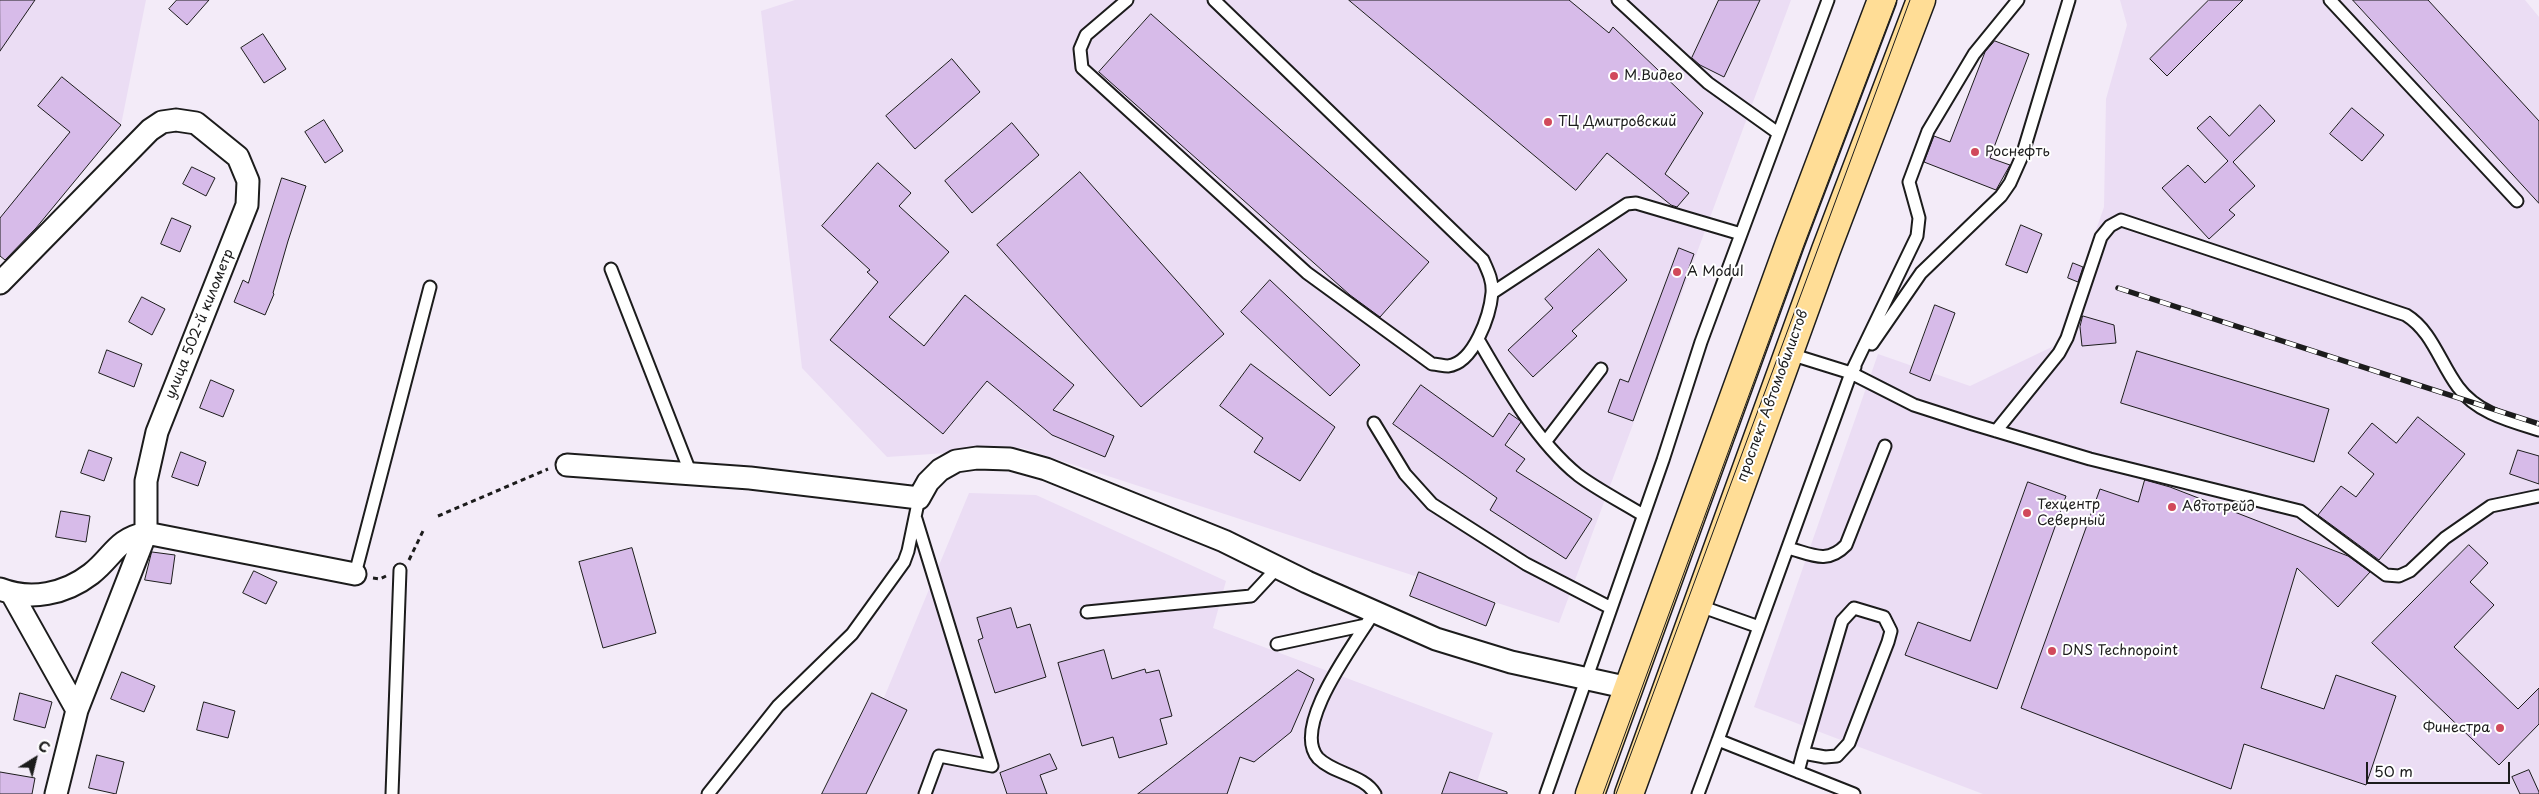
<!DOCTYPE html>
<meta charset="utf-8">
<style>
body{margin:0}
#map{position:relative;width:2539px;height:794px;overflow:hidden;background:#f3ebf8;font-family:"Playpen Sans",sans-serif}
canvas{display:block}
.north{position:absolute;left:10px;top:734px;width:50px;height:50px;-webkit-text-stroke:4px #fff;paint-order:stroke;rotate:36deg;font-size:14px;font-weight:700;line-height:20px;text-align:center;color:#1c1c1c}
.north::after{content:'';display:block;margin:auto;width:18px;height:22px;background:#1c1c1c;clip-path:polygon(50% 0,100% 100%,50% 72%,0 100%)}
.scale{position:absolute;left:2366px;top:762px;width:144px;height:22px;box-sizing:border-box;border:2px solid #1c1c1c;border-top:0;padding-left:6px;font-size:15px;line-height:18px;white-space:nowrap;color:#1c1c1c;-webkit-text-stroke:4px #fff;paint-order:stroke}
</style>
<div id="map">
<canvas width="2539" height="794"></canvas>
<div class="north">С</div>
<div class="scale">50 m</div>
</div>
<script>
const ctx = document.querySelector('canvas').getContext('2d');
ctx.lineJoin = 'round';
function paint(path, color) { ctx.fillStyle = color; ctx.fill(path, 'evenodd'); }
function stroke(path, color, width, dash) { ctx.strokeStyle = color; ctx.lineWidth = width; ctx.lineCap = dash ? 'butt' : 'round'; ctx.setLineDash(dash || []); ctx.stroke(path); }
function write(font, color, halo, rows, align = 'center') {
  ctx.font = font + ' "Playpen Sans",sans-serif'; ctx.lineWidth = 4; ctx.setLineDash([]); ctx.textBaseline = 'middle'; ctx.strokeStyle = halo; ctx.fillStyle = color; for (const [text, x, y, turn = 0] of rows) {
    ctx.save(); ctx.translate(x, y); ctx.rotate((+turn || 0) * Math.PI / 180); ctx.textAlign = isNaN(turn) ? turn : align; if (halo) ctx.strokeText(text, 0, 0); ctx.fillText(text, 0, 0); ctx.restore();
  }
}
paint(new Path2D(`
 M0,0H146L121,125L8,262L0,255Z
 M795,0H1791L1559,623L1022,448L887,457L802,368L761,11Z
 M2120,0H2525L2539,17V794H1983L1754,707L1878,354L1970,386L2056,345L2104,207L2106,99L2127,25Z
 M969,493L1036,495L1226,581L1213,628L1493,733L1473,794H844Z`), '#ebddf4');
const building = new Path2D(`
 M0,0H35L0,51Z
 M177,0H209L187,25L169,9Z
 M1349,0H1569L1609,33L1613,27L1703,113L1665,174L1689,193L1677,207L1671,205L1607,153L1576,190Z
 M1719,0H1760L1724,77L1700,65L1692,58Z
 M2209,0H2243L2167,76L2150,59Z
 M2353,0H2428L2539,121V203Z
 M1151,14L1429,262L1380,317L1350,295L1099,72Z
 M263,34L286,69L264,83L241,48Z
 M1995,41L2029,54L1990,158L2010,165L1996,190L1924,162L1934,136L1950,142L1985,52Z
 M952,59L980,92L915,149L886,116Z
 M62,77L121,125L36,228L5,260L0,256V218L70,132L38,106Z
 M2260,105L2275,121L2233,162L2255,186L2229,210L2235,215L2209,239L2162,188L2188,165L2205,183L2228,161L2197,128L2210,116L2229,136Z
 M2352,108L2384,135L2362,161L2330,134Z
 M324,120L343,151L325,163L305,132Z
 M1012,123L1039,155L972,213L945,181Z
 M878,163L911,193L899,206L949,252L889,317L924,346L965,295L1074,385L1053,410L1114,436L1105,457L1052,435L987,381L943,434L830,340L878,282L867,272L870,270L822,226Z
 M192,167L215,178L206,196L183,184Z
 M1080,172L1224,334L1141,407L997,245Z
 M282,178L306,186L288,241L273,293L274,294L265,315L234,302L243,280L248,283Z
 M172,218L191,226L180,252L161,244Z
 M2021,225L2042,234L2027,273L2006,265Z
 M1679,248L1694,254L1633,421L1608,412L1620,379L1628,382Z
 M1599,249L1627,280L1572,331L1577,336L1533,377L1508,350L1553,308L1545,299Z
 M2073,263L2083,267L2078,282L2068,278Z
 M1270,280L1360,365L1330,396L1241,312Z
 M142,297L165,309L152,335L129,322Z
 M1935,305L1955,313L1930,381L1910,373Z
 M2083,316L2114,325L2116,343L2082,346L2080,327Z
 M107,350L142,364L134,387L99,373Z
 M2137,351L2329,409L2314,462L2121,403Z
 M1251,364L1335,427L1300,481L1254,452L1263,438L1220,406Z
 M211,380L234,390L223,417L200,408Z
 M1421,385L1493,437L1509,413L1519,420L1521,422L1505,445L1525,459L1516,471L1592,519L1566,559L1490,510L1497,498L1393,424Z
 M2418,417L2465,454L2379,560L2318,515L2341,486L2356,497L2374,474L2348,453L2372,423L2396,443Z
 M89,450L112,458L104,481L81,473Z
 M2518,450L2539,456V484L2510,474Z
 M181,452L206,462L198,486L172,477Z
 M2145,480L2170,487L2348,556L2370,572L2338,607L2297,568L2261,688L2324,709L2336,675L2396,696L2366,785L2244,744L2231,789L2021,708L2100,489L2138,502Z
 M2028,482L2066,496L1997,689L1905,655L1918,622L1970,641Z
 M61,511L90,516L86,542L56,537Z
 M2469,545L2488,563L2470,582L2494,605L2454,647L2518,709L2539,688V724L2499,765L2372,643Z
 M632,548L656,633L603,648L579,562Z
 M152,552L175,555L171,584L145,580Z
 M254,571L277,582L266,604L243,593Z
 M1419,572L1495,603L1486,626L1410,596Z
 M1011,608L1017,628L1030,624L1046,677L995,693L978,640L983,638L977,618Z
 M1104,650L1112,679L1145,669L1146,673L1159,670L1172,716L1160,719L1167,744L1119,758L1113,737L1082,746L1058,663Z
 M1298,670L1314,679L1291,732L1254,762L1240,757L1227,794H1138Z
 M122,672L155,686L144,712L111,699Z
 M20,693L52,702L45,728L14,720Z
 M872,693L907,710L866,794H822Z
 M204,702L235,711L228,738L197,730Z
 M1050,754L1057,769L1040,775L1047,794H1007L1000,773Z
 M97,755L124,762L116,794L89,788Z
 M2529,770L2539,792V794H2520L2512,777Z
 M0,772L35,778L32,794H0Z
 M1450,772L1507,792V794H1442Z`);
paint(building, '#d7bbe9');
stroke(building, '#1c1c1c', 1);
const lane = new Path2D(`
 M1127,0L1086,35L1080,49L1082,68L1307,273L1432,364C1437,364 1443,366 1448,366C1474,363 1490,315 1492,293C1493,281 1488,271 1483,260L1214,0
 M1618,0L1708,83L1778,133
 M2330,0L2517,201
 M611,269L691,474
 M1492,293L1627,204L1636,203L1741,234
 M1479,341C1505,386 1537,442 1578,475C1598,490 1622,502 1643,515
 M1872,344L1921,273L2001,196L2010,183L2022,156L2069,0
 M1790,354L1851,373L1855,367
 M1851,373L1914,405L1973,424L2090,459L2300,511L2386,575L2399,576L2410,571L2445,538L2491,506L2539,496
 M1374,423L1405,474L1432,504L1526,564L1611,608
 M1996,431L2059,353L2067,338L2101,237L2110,226L2121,220L2406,315C2432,331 2440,363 2458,387C2477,413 2510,421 2539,430
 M1546,441L1601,369
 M916,519L992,766L939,756L925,794
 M1788,548C1811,554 1827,565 1846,545L1885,446
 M355,574L430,287
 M1697,605L1759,627
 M1087,612L1251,596L1278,567
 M1374,612C1358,640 1290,726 1318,758C1334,774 1364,775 1375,794
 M1277,644L1366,625
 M1798,772L1803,753L1842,621L1854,608L1884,617L1891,631L1888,642L1849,743L1837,756L1825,757L1803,753
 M392,794L400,570
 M708,794L778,706L852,634L904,562L908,551L919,498
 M1546,794L1663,460L1701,342L1828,0
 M1698,794L1718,740
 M1854,794L1718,740L1851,373L1917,236L1919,218L1909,182L1928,131L1974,54L2018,0`);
const street = new Path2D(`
 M0,283L150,130L162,122L176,120L196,123L238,157L248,181L247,205L157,432L146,481V533L77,710L56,794
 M567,465L750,478L919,498L928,482L940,470L956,461L977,458L1010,459L1046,469L1224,541L1307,582L1436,639L1511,662L1629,688
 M0,589C31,601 65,594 91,574C113,557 116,539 146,533L355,574
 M12,594L77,710`);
const primary = new Path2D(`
 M1590,794L1790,243L1882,0
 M1629,794L1826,250L1921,0`);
stroke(lane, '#1c1c1c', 15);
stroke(street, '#1c1c1c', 25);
stroke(primary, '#1c1c1c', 31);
stroke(new Path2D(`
 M438,516L548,469
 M409,560L424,529
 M373,578L380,579L386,576`), '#1c1c1c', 3, [5, 4]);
stroke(lane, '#fff', 11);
stroke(street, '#fff', 21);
stroke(primary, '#ffdd96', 28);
stroke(new Path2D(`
 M1603,794L1804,245L1897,0
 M1616,794L1910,0`), '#1c1c1c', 1);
const rail = new Path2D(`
 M2118,288L2539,424`);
stroke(rail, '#1c1c1c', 5.5);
stroke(rail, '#fff', 4, [11]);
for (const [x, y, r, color] of [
 [1614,76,5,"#d1495b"],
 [1548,122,5,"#d1495b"],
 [1975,152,5,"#d1495b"],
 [1677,272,5,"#d1495b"],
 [2172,507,5,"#d1495b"],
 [2027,513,5,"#d1495b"],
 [2052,651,5,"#d1495b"],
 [2500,728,5,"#d1495b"]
]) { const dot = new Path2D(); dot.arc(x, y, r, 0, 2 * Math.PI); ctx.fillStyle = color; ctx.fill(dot); stroke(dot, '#fff', 2); }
write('14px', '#1c1c1c', '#fff', [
 ["М.Видео",1624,76],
 ["ТЦ Дмитровский",1558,122],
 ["Роснефть",1985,152],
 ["A Modul",1687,272],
 ["Техцентр",2037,505],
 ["Северный",2037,521],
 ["Автотрейд",2182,507],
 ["DNS Technopoint",2062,651],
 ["Финестра",2490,728,"right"]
], 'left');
write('14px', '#1c1c1c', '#fff', [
 ["улица 502-й километр",200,324,-68],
 ["проспект Автомобилистов",1773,396,-70]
]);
</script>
